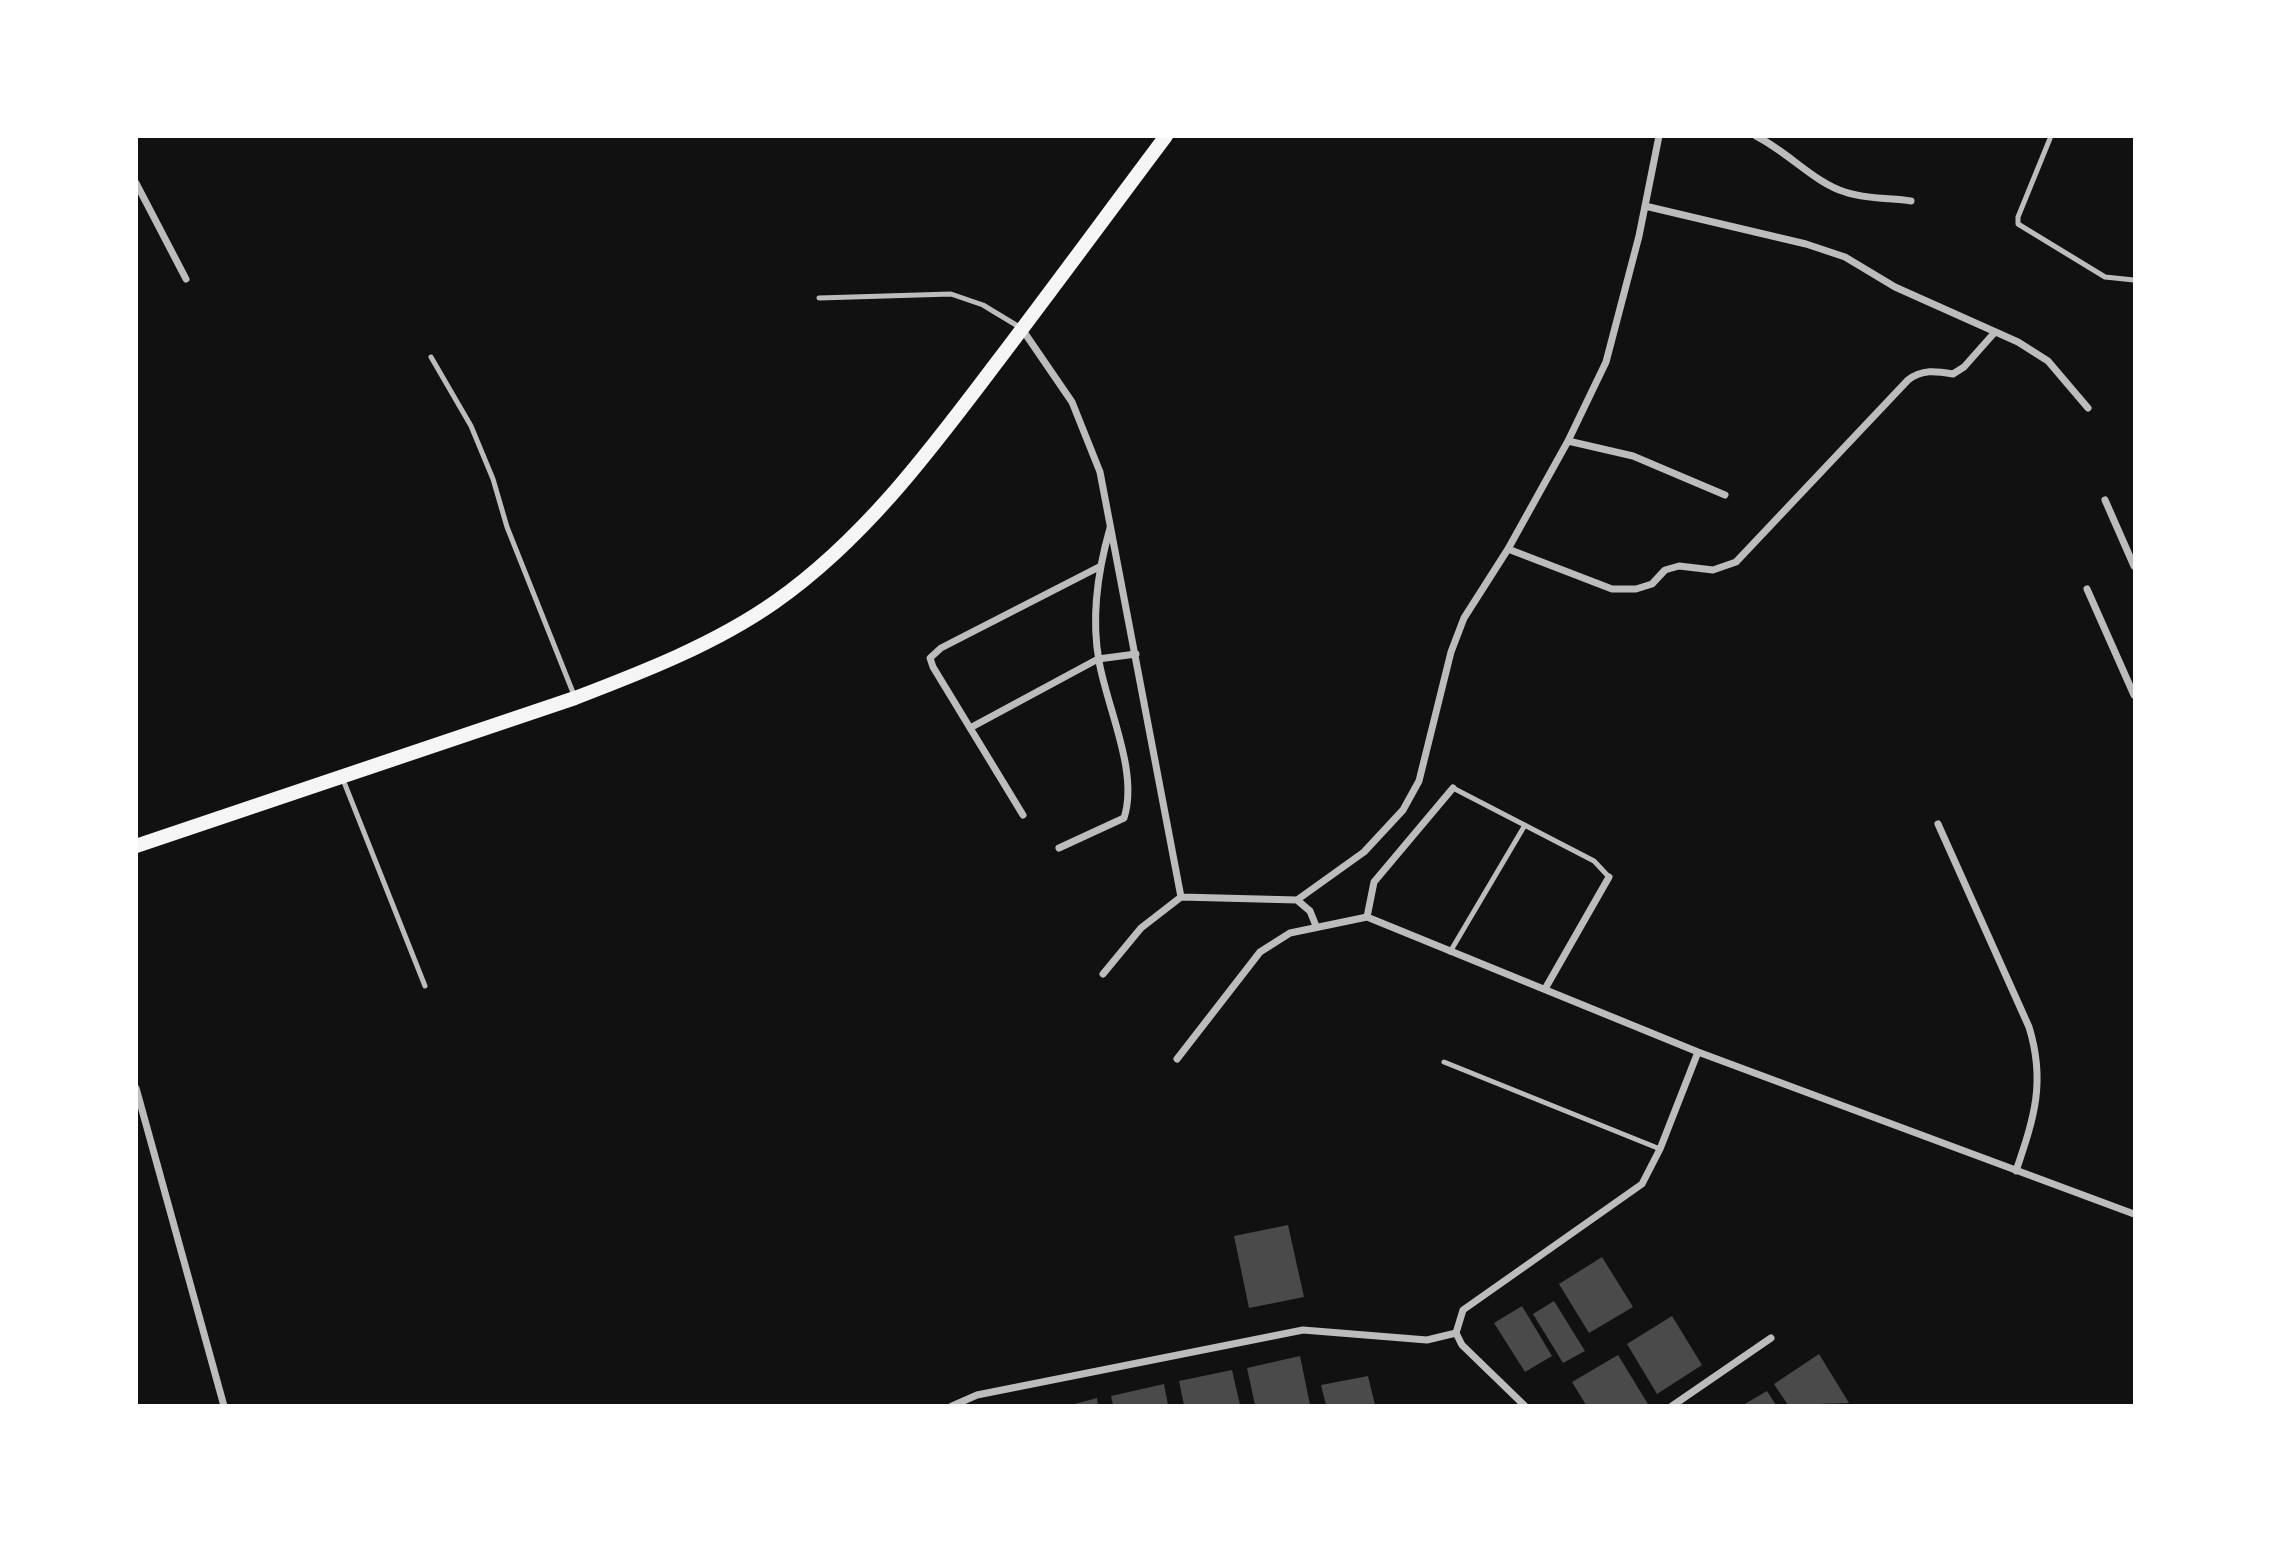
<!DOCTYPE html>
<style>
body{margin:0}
#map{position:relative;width:2271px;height:1542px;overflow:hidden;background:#111;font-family:"Exo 2",sans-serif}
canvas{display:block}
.frame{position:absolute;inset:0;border:138px solid #fff;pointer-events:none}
</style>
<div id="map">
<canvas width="2271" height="1542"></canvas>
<div class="frame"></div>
</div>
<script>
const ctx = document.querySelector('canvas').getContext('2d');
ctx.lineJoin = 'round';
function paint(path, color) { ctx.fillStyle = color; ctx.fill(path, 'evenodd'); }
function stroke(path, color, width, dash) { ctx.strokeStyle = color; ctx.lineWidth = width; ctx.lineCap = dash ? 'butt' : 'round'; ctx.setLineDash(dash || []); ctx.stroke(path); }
paint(new Path2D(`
 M1288,1225L1304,1297L1249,1308L1234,1236Z
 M1602,1257L1633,1307L1589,1333L1559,1284Z
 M1554,1301L1585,1351L1563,1363L1533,1314Z
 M1522,1306L1552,1356L1525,1372L1494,1323Z
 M1672,1316L1702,1365L1657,1394L1627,1344Z
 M1819,1354L1849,1403L1788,1405L1774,1384Z
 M1618,1355L1648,1404L1586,1405L1572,1382Z
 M1300,1356L1310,1405H1255L1247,1368Z
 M1232,1370L1240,1405H1184L1179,1381Z
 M1368,1376L1375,1405H1326L1321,1385Z
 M1164,1384L1168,1405H1113L1111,1396Z
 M1767,1391L1776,1405H1743Z
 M1097,1398L1098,1405H1071Z`), '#4a4a4a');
stroke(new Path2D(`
 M2051,136L2018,217V224L2105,277L2134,280
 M819,298L951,294L983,305L1021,328
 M431,357L471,426L493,479L507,527L574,695
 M342,777L425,986
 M1453,788L1594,861L1609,877
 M1450,952L1525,825
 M1444,1062L1660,1149`), '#bcbcbc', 5);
stroke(new Path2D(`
 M1756,136C1788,152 1815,183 1845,192C1865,199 1890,198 1911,201
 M136,183L186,279
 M1645,206L1806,244L1845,257L1895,287L2018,342L2048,361L2088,408
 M1022,329L1072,402L1100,472L1181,897
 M1568,441L1633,456L1725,495
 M2105,500L2134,566
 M1508,549L1612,589H1636L1652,584L1665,570L1679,566L1713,570L1736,562L1908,380C1922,369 1936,371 1953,374L1964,367L1995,332
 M2087,589L2134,695
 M970,728L1098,659L1136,654
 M1023,815L933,667L930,658L941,648L1099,567
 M1938,824L2029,1027C2046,1082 2034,1118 2016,1171
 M1059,848L1124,818C1139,772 1107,708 1099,661C1091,617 1098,570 1110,528
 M1181,897L1297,900L1364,852L1403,810L1419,781L1451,652L1464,618L1508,549L1568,441L1606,362L1639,236L1659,136
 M1297,900L1310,911L1316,926
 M1367,917L1374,882L1453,788
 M1103,974L1141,928L1181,897
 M1545,989L1609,877
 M1177,1059L1260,952L1290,933L1367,917L1698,1052L2134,1214
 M136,1088L224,1406
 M952,1406L977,1395L1303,1330L1427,1340L1456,1333
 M1525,1406L1462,1345L1456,1333L1463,1310L1642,1184L1660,1149L1698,1052
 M1672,1406L1771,1338`), '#bcbcbc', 7);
stroke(new Path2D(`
 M136,846L575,698C643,672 715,644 775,602C865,539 932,448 997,362C1054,287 1109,212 1166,136`), '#f5f5f5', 14);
</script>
